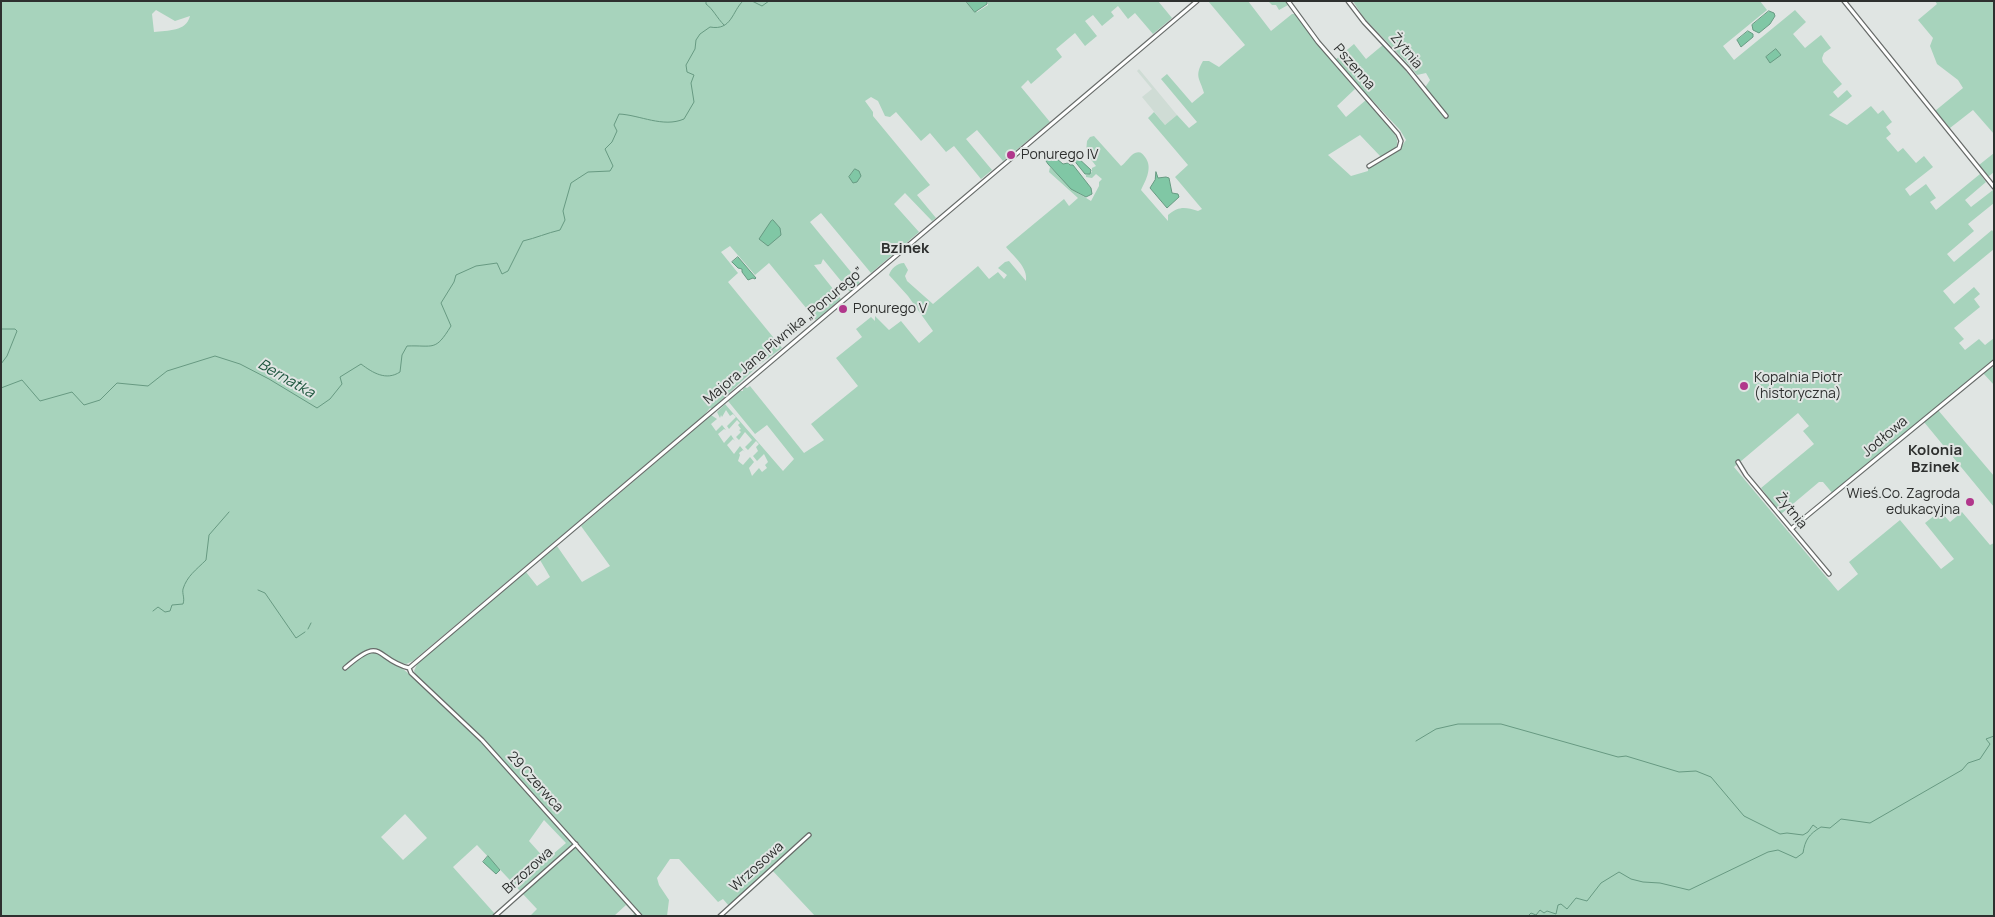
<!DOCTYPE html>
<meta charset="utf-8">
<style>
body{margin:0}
#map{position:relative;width:1995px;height:917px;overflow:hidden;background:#e0e5e3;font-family:Manrope,sans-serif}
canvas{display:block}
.frame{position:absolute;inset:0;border:2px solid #2e302f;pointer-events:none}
</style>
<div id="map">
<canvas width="1995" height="917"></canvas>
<div class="frame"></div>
</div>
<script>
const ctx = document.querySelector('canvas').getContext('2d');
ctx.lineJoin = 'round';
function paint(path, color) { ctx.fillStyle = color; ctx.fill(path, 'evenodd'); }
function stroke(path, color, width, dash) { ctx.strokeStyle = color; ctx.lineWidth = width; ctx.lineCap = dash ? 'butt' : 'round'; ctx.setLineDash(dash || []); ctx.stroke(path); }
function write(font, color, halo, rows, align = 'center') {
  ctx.font = font + ' Manrope,sans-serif'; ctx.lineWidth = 4; ctx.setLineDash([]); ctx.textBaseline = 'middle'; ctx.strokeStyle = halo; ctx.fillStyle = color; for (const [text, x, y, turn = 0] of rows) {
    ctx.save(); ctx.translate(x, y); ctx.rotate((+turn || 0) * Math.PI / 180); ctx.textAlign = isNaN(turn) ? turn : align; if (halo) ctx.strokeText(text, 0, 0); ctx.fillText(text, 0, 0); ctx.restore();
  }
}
paint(new Path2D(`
 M1139,69L1177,115L1165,125L1142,97L1152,89L1137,71Z`), '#cfdcd5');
paint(new Path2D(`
 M1,1H966L977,12L988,5V1H1158L1172,18L1153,34L1135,13L1128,19L1118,6L1111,12L1114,16L1102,26L1093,15L1085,21L1097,36L1085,46L1075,33L1056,49L1062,57L1031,84L1028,80L1021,87L1050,122L1003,161L977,130L966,139L992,170L981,179L954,146L946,152L930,133L921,141L896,112L890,117L885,116L878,101L871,97L865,101L873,112V116L930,185L917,195L936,218L932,221L905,193L894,204L919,232L871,273L821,213L810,222L860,283L850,292L823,259L821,264L814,265L841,299L816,320L769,263L755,275L730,246L721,252L738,273L728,282L782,348L760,364L758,362L756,364L758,366L712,409L710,408L701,419L703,422L711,415L717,419L711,424L716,431L722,425L726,430L724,429L718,434L724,443L731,435L735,441L733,439L727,445L734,454L740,446L745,452L743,450L739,453L740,455L738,461L743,465L750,457L754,462L749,468L752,476L759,468L762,472L767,468L765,465L768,462L764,454L757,461L753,456L758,451L756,447L759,444L756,441L748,450L745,447L752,440L745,432L739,440L736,437L741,432L739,430L741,429L738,425L740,423L737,420L729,429L727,426L736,417L733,414L730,416L726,410L722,417L721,415L720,418L717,412L725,404L783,471L794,459L767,425L755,434L728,401L739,391H743V389L745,387L747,388L750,386L804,453L824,440L811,424L858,386L836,358L862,337L856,329L871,317L875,321V316L889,330L901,321L919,343L933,331L908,296L889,275C891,269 897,263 904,263L908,270L905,276L907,281L933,304L978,266L989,279L998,272L1004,279L1007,275L998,268L1005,262L1009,261L1026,281C1028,267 1014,257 1006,247L1064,199L1069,206L1078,198L1049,172L1050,167L1078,193L1091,201L1099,186V182L1102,179L1096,174L1092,178L1086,177V175L1092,172V168L1096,166L1086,153L1087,141L1090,137L1094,136L1121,166C1126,163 1130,155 1135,153C1140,151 1142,153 1145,157C1153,167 1146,180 1141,190L1168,221V215C1179,206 1185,207 1198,211L1202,209L1175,177L1188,165L1148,118L1154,112L1165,125L1177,115L1189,128L1197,122L1161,79L1167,74L1192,103L1204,93C1200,78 1194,77 1203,61H1209L1219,67L1245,45L1208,1H1248L1271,31L1292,14H1295L1355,89L1337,106L1346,117L1366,100C1375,110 1406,136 1395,149C1391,152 1385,155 1381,157L1360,135L1328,155L1351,176L1368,171V169L1399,150L1406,140L1400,130L1371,99L1369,100L1335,60L1354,44L1366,59L1384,44L1443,116L1446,114L1424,89L1430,80L1426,73L1417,75L1411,67L1363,17L1353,1H1760L1767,10L1723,46L1734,60L1795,10L1806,22L1793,34L1805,48L1821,35L1831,48L1824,53L1822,58L1823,62L1842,84L1833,92L1838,98L1847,90L1852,96L1829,115L1847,125L1871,106L1878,114L1883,110L1892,122L1886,127L1891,134L1886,138L1898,152L1903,148L1916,163L1924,156L1933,167L1905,189L1910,196L1926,184L1936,198L1930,202L1936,210L1980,174L1986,182L1965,200L1971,207L1993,190L1994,191V203L1968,224L1974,231L1947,254L1954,262L1992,230L1994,233V249L1943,291L1954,304L1974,287L1980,294L1974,299L1980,307L1954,328L1964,339L1959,343L1965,350L1979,339L1985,345L1994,338V363L1991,366L1994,369V385L1983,373L1938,410L1994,476V507L1924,422L1834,495L1823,482H1819L1781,514L1761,488L1814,444L1803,431L1809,426L1798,413L1734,467L1838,591L1858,574L1849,562L1900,520L1941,569L1954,559L1925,523L1940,511L1950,522L1962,512L1990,545L1994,543V916H815L771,869L729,906L723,899L718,902L679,859H670L657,878L659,885L669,900L667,916H633L634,913L626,905L614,916H530L537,909L477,845L453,867L495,914L493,916H1ZM156,10L175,21L190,16C186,32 168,30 154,32L152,14ZM700,419L703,422L581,526L610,566L582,582L557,546L540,560L550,577L537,586L526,572L418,662L414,671L419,682L398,665L399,662L406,664L413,661ZM405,814L427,838L403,860L381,837ZM544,820L566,843L546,860L529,841Z
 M1268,1H1286L1288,5L1279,10L1276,5H1272Z
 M1935,1H1994V134L1973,110L1950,128L1935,111L1963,88L1958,80L1937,64L1930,46L1933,38L1918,20L1937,4Z
 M1994,153V172L1988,177L1979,165Z`), '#a7d3bc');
const water = new Path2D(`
 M966,1H987V4L975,12Z
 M1769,11L1774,13L1775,16L1770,24L1759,33L1753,30L1752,25Z
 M1748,31L1753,34V37L1741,47L1737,40Z
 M1776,49L1781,55L1770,63L1766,57Z
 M1076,156L1091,170L1090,174H1085L1073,159Z
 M1048,157L1052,160L1057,159L1063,164L1068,163L1070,165H1073L1091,188L1092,194L1086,197L1071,189L1048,164L1046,161Z
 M855,169L859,171L861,176L857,182L853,183L849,177Z
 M1156,172L1158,178L1166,177L1169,178L1172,193L1178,194L1179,197L1167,208L1150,188L1155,180Z
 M773,220L780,228L781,235L768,246L759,239L771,221Z
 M738,257L756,278L755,279L753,278L748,280L742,272V269L738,268L732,262Z
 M488,856L500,870L496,874L483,862Z`);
paint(water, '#80c7a5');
stroke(water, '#679a82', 1);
stroke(new Path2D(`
 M706,1V4C713,9 717,18 724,25
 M752,1L762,6L769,1
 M1,329H15L17,331L7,356L1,364
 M1,388L22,380L40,401L72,392L84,405L100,400L117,383L148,386L167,371L215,356L240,364L269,379L317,408L330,399L342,384L340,377L361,364C373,373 386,381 400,372L402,355L407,346C434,345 435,352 451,326L441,303L454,282L456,275L476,266L497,263L502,274L508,271L523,241C536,238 547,233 560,230L565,220L563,211L571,183L588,172L610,171L613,166L605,149L612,142L617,131L614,125L619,114C640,115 663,128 684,119L694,102L691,83L694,75L687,72L686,65L695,49L696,40L700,34L710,27C732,31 732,11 743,1
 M258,590L265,593L296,638L305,632
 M153,611L158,607L165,612L170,611L172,605L183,604C185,598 182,594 183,589C187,576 196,570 206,560L209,535L229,512
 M308,629L311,623
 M1416,741L1436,729L1458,724H1501L1618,757L1626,756L1679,772L1696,771L1711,777L1744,816L1780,834L1787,833L1803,835L1808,832L1813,825L1817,828
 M1521,916H1523
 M1528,916L1531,913L1536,915L1540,910L1544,913L1547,911L1556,914L1558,905L1561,904L1567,909L1576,898L1587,901L1601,883L1619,872L1631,879L1643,882L1660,883L1689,890L1768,852L1778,850L1796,858L1803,853C1805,840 1809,834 1821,827L1830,828L1841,819L1870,823L1962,770L1968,763L1980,759L1990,744L1986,739L1994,736`), '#679a82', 1);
const minor = new Path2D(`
 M1288,1L1318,42L1398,134L1401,141L1399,148L1369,166
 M1348,1L1364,22L1408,69L1446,116
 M1844,1L1994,187
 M1738,462L1746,475L1829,574
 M1791,529L1994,362
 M345,668C384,634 374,659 409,668
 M409,668L1197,1
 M409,668L411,673L482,740L640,916
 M495,916L576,844
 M720,916L809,835`);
stroke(minor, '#676b69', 5.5);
stroke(minor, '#fff', 3);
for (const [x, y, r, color] of [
 [1011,155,5,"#b1378b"],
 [843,309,5,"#b1378b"],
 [1744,386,5,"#b1378b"],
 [1970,502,5,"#b1378b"]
]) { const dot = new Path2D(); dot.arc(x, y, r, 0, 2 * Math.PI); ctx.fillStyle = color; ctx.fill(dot); stroke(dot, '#e0e5e3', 2); }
write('14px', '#2e302f', '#e0e5e3', [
 ["Żytnia",1406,51,50],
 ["Pszenna",1354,67,49],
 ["Majora Jana Piwnika „Ponurego”",784,336,-40],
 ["Jodłowa",1885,437,-40],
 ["Żytnia",1791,511,51],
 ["29 Czerwca",535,782,48],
 ["Wrzosowa",757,867,-42],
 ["Brzozowa",528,871,-42]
]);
write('14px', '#2e302f', '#e0e5e3', [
 ["Ponurego IV",1021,155],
 ["Ponurego V",853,309],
 ["Kopalnia Piotr",1754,378],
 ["(historyczna)",1754,394],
 ["Wieś.Co. Zagroda",1960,494,"right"],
 ["edukacyjna",1960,510,"right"]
], 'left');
write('bold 15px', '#2e302f', '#e0e5e3', [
 ["Bzinek",905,249],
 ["Kolonia",1935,451],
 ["Bzinek",1935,468]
]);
write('italic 15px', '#1f573f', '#e0e5e3', [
 ["Bernatka",286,379,30]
]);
</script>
